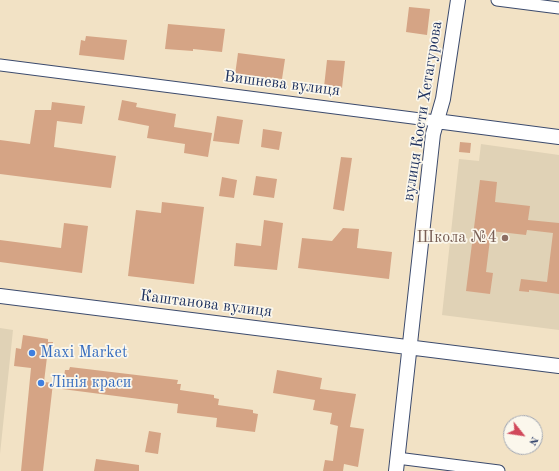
<!DOCTYPE html>
<meta charset="utf-8">
<style>
body{margin:0}
#map{position:relative;width:559px;height:471px;overflow:hidden;background:#f2e2c5;font-family:"Old Standard TT",serif}
canvas{display:block}
.north{position:absolute;left:503px;top:415px;width:40px;height:40px;box-sizing:border-box;background:#fbf7ec;border:1px solid #a1a7b3;border-radius:50%;rotate:120deg;font-size:11px;font-weight:700;line-height:16px;text-align:center;color:#1b2f5e}
.north::after{content:'';display:block;margin:auto;width:14px;height:18px;background:#d1495b;clip-path:polygon(50% 0,100% 100%,50% 72%,0 100%)}
</style>
<div id="map">
<canvas width="559" height="471"></canvas>
<div class="north">N</div>
</div>
<script>
const ctx = document.querySelector('canvas').getContext('2d');
ctx.lineJoin = 'round';
function paint(path, color) { ctx.fillStyle = color; ctx.fill(path, 'evenodd'); }
function stroke(path, color, width, dash) { ctx.strokeStyle = color; ctx.lineWidth = width; ctx.lineCap = dash ? 'butt' : 'round'; ctx.setLineDash(dash || []); ctx.stroke(path); }
function write(font, color, halo, rows, align = 'center') {
  ctx.font = font + ' "Old Standard TT",serif'; ctx.lineWidth = 3.5; ctx.setLineDash([]); ctx.textBaseline = 'middle'; ctx.strokeStyle = halo; ctx.fillStyle = color; for (const [text, x, y, turn = 0] of rows) {
    ctx.save(); ctx.translate(x, y); ctx.rotate((+turn || 0) * Math.PI / 180); ctx.textAlign = isNaN(turn) ? turn : align; if (halo) ctx.strokeText(text, 0, 0); ctx.fillText(text, 0, 0); ctx.restore();
  }
}
paint(new Path2D(`
 M481,144L559,155V330L442,315L459,159L479,161Z
 M0,328L13,330L0,454Z`), '#e0d2b6');
paint(new Path2D(`
 M409,7L430,9L427,35L406,32Z
 M168,24L225,29L222,52L193,49V51L165,49Z
 M86,36L127,40L124,60L79,55L81,40L85,41Z
 M238,53L285,59L282,79L267,77L266,82L255,80V78L235,75Z
 M327,60L345,61L342,88L324,87Z
 M122,100L137,103L136,107L176,114L174,127L212,133L208,157L184,153L185,144L147,138L149,126L118,120Z
 M52,102L85,106L82,124L57,121L54,147L116,156L111,188L0,174V140L30,144L35,110H51Z
 M217,116L243,120L239,144L213,141Z
 M263,129L282,132L279,150L261,147Z
 M460,142L471,143L470,153L459,152Z
 M341,157L352,158L344,211L333,209Z
 M256,176L277,179L274,198L253,195Z
 M222,177L237,180L234,198L219,196Z
 M480,180L497,182L495,202L530,206L528,220L559,223V294L529,290V292L519,291L521,279L547,282L553,233L527,230L526,235L491,231L486,272L493,273L490,294L466,291Z
 M162,202L204,207L194,284L128,276L136,210L161,213Z
 M264,220L283,223L277,270L234,266L236,243L261,246Z
 M64,223L88,226L82,273L0,262V240L61,248Z
 M343,228L359,229L357,248L392,252L389,279L298,268L302,238L332,241Z
 M23,335L48,339V342H53L51,357H47L44,382L53,383L43,471H21L31,368L14,366L16,348L21,349Z
 M70,367L178,380L177,384H181L180,390L214,395V398L219,399L218,405L253,410V413L258,414L255,432L216,427L217,418L177,413L178,404L62,389L65,370H69Z
 M277,370L322,378L320,389L356,394L350,427L364,429L358,467L344,464L343,471H323L325,460L333,461L338,426L330,424L332,413L313,410L315,400L273,393Z
 M149,431L161,433L158,454L145,452Z
 M96,459L139,465V471H94Z`), '#d5a485');
const minor = new Path2D(`
 M497,0L559,8
 M0,65L436,121
 M397,458L499,471`);
const tertiary = new Path2D(`
 M436,121L559,137
 M0,296L559,366
 M396,471L433,134L443,99L458,0`);
stroke(minor, '#3b4a6d', 13);
stroke(tertiary, '#3b4a6d', 16);
stroke(minor, '#fff', 11);
stroke(tertiary, '#fff', 14);
for (const [x, y, r, color] of [
 [505,238,4,"#8d6e63"],
 [32,353,4,"#3f7fe0"],
 [41,383,4,"#3f7fe0"]
]) { const dot = new Path2D(); dot.arc(x, y, r, 0, 2 * Math.PI); ctx.fillStyle = color; ctx.fill(dot); stroke(dot, '#fbf7ec', 1.5); }
write('16px', '#1b2f5e', '#fbf7ec', [
 ["Вишнева вулиця",282,84,7],
 ["вулиця Кости Хетагурова",423,111,-81],
 ["Каштанова вулиця",206,304,7]
]);
write('16px', '#785e54', '#fbf7ec', [
 ["Школа №4",497,238]
], 'right');
write('16px', '#366cbe', '#fbf7ec', [
 ["Maxi Market",40,353],
 ["Лінія краси",49,383]
], 'left');
</script>
